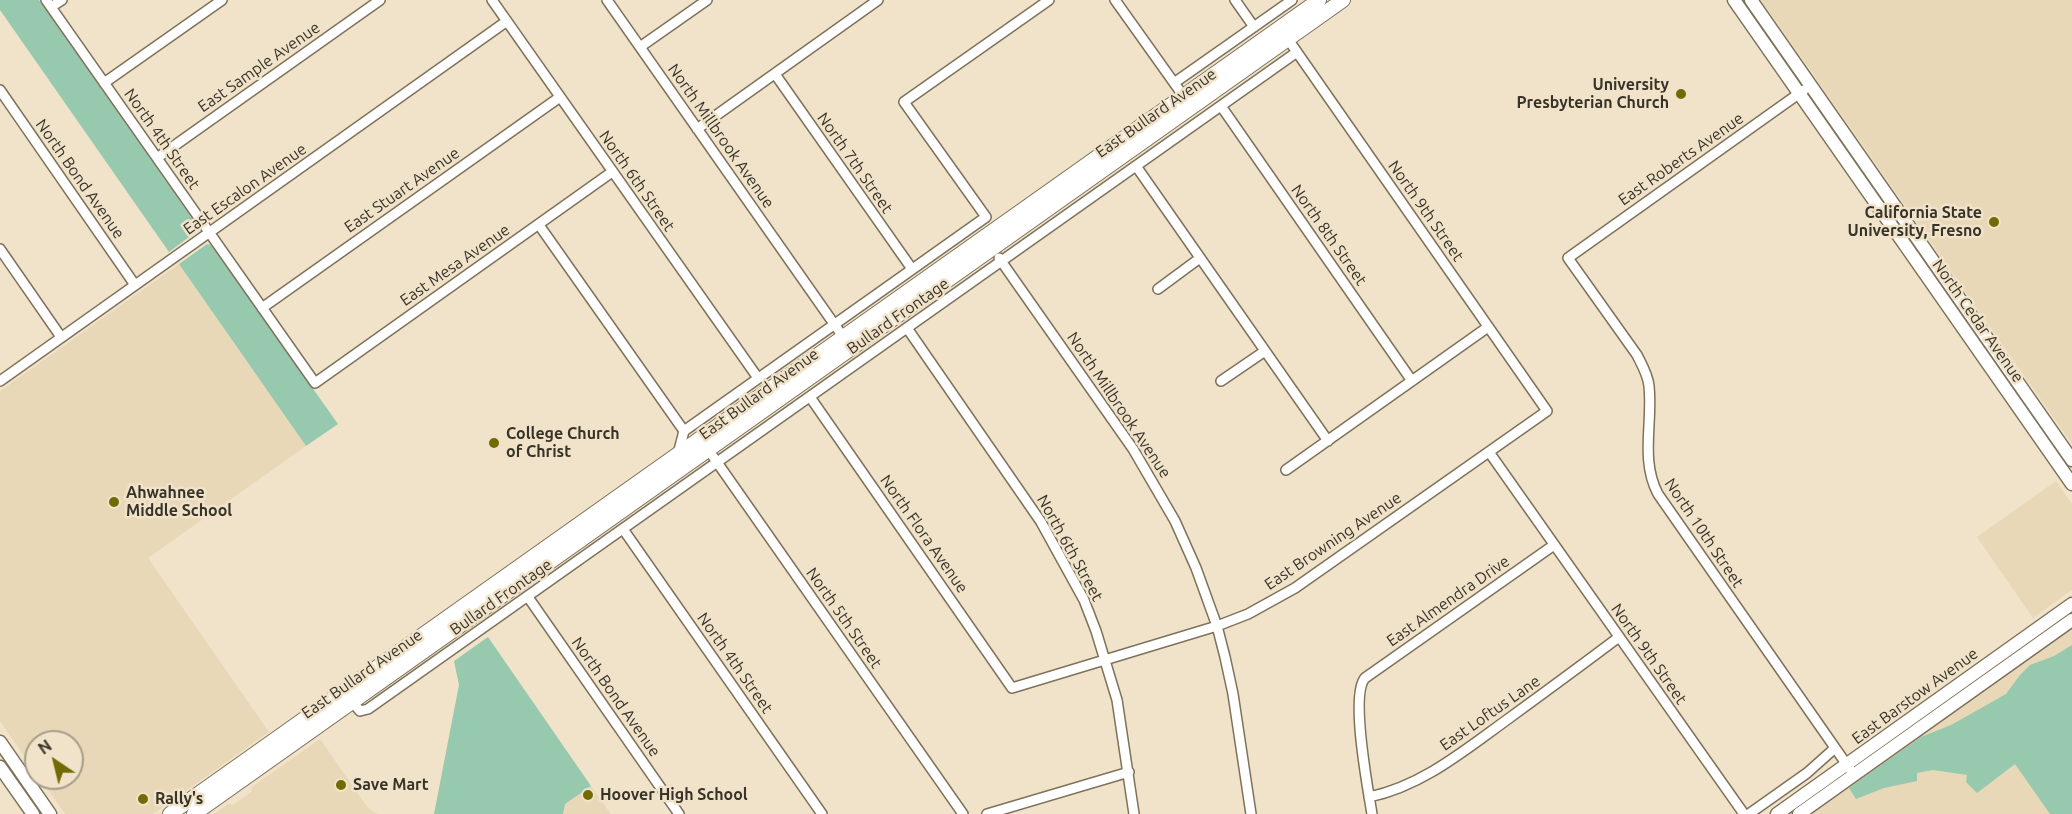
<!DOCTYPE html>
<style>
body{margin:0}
#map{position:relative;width:2072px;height:814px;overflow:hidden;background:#f0e3c9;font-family:Ubuntu,sans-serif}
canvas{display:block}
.north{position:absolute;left:24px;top:730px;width:60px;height:60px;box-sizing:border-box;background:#f0e3c9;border:2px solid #a69d89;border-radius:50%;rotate:325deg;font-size:16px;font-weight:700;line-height:24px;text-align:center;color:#383329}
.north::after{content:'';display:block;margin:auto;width:21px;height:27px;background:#726b04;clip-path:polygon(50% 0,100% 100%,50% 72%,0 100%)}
</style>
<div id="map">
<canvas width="2072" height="814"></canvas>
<div class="north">N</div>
</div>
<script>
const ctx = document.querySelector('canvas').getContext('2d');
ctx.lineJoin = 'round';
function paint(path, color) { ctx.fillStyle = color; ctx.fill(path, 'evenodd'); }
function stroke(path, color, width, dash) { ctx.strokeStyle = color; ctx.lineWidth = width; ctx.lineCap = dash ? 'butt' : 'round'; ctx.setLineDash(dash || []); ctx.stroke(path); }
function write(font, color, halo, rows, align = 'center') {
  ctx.font = font + ' Ubuntu,sans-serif'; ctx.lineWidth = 5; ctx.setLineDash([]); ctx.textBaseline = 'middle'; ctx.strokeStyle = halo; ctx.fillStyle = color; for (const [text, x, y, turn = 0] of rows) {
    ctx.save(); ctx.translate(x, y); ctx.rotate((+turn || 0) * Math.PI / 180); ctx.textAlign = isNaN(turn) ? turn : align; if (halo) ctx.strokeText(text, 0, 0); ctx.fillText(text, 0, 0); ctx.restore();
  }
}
paint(new Path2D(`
 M1761,0H2072V444Z
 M179,264L306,446L148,558L269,732L153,814H65L40,778H72V742H36V773L0,721V391Z
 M2056,481L2072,504V590L2033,618L1977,537Z
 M2072,630V814H1812L1925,734Z
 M320,739L368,808L377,814H214L228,804L233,805L251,792L252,787Z
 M591,786L611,814H563L565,804Z`), '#e8d8b8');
paint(new Path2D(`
 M0,0H39L198,227L197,231L169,252L0,10Z
 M207,244L211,245L338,424L306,446L179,264Z
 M488,637L591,786L565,804L563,814H434L459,685L454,661Z
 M2072,645V814H2050L2015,764L1977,793L1966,782L1967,775L1933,770L1917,773V781L1884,788L1856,799L1849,788L1921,737L1951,725L2006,694L2020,675L2030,665L2054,656Z`), '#96c9ae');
const street = new Path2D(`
 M46,0L315,383L612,172
 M492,0L758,378
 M607,0L846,341
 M1115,0L1187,101
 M1235,0L1254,27
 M51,7L62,0
 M640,47L707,0
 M775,74L912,269
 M104,83L222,0
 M1174,83L1292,0
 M0,90L135,285
 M1804,90L1568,258L1637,355C1642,365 1648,375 1649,386C1653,423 1640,460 1658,494L1854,775
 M1221,106L1412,381
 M697,129L878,0
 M157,158L380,0
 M1136,166L1328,441
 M539,225L684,431L678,454
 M0,249L61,337
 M999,258L1133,449L1175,521L1196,568L1217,626L1225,657L1233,694L1251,814
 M1158,289L1200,258
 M262,308L560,97
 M907,328L1041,522L1084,600L1096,631L1117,700L1134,814
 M0,381L507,21
 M1221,381L1265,351
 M810,397L1012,688L1217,626L1248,614L1295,588L1547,411L1285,35
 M684,431L986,217L904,102L1049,0
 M705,445L963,814
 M1489,452L1744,814
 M1286,470L1488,327
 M623,529L822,814
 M528,597L679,814
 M349,698L360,711L368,709L1297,52
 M1369,797C1422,786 1465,750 1508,719C1545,692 1582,665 1619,637
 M987,814L1129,772
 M1372,814C1368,789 1350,695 1365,678L1554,545
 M1749,814L1807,773L1835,748`);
const secondary = new Path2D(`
 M1734,0L2072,484
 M1751,0L2072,460
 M0,742L50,814
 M0,767L33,814
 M1777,814L2072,604
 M1799,814L2072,620`);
const primary = new Path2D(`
 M170,814L1319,0
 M194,814L1343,0`);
stroke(street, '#7e725b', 12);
stroke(secondary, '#7e725b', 15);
stroke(primary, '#7e725b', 16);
stroke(street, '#fff', 9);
stroke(secondary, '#fff', 12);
stroke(primary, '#fff', 14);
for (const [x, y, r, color] of [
 [1681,94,6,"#726b04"],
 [1994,222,6,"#726b04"],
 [494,443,6,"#726b04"],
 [114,502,6,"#726b04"],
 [341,785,6,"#726b04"],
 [588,795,6,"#726b04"],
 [143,799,6,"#726b04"]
]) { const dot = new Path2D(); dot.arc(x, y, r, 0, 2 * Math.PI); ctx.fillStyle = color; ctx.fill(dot); stroke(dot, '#f0e3c9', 2); }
write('16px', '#383329', '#f0e3c9', [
 ["East Sample Avenue",259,67,-35],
 ["East Bullard Avenue",1156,113,-35],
 ["North Millbrook Avenue",721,136,55],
 ["North 4th Street",162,139,55],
 ["East Roberts Avenue",1681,159,-35],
 ["North 7th Street",855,163,55],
 ["North Bond Avenue",80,179,55],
 ["North 6th Street",637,181,55],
 ["East Escalon Avenue",245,189,-35],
 ["East Stuart Avenue",402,190,-35],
 ["North 9th Street",1426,211,55],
 ["North 8th Street",1329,235,55],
 ["East Mesa Avenue",455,265,-35],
 ["Bullard Frontage",898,316,-35],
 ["North Cedar Avenue",1978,321,55],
 ["East Bullard Avenue",759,394,-36],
 ["North Millbrook Avenue",1119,405,56],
 ["North 10th Street",1704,533,56],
 ["North Flora Avenue",924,534,55],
 ["East Browning Avenue",1333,541,-34],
 ["North 6th Street",1070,548,61],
 ["Bullard Frontage",501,597,-35],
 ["East Almendra Drive",1448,601,-35],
 ["North 5th Street",844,618,55],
 ["North 9th Street",1649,654,55],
 ["North 4th Street",735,663,55],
 ["East Bullard Avenue",362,674,-35],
 ["East Barstow Avenue",1915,696,-36],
 ["North Bond Avenue",616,697,55],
 ["East Loftus Lane",1490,713,-35]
]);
write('bold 16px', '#383329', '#f0e3c9', [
 ["University",1669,85,"right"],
 ["Presbyterian Church",1669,103,"right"],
 ["California State",1982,213,"right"],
 ["University, Fresno",1982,231,"right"],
 ["College Church",506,434],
 ["of Christ",506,452],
 ["Ahwahnee",126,493],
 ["Middle School",126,511],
 ["Save Mart",353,785],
 ["Hoover High School",600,795],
 ["Rally's",155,799]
], 'left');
</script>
